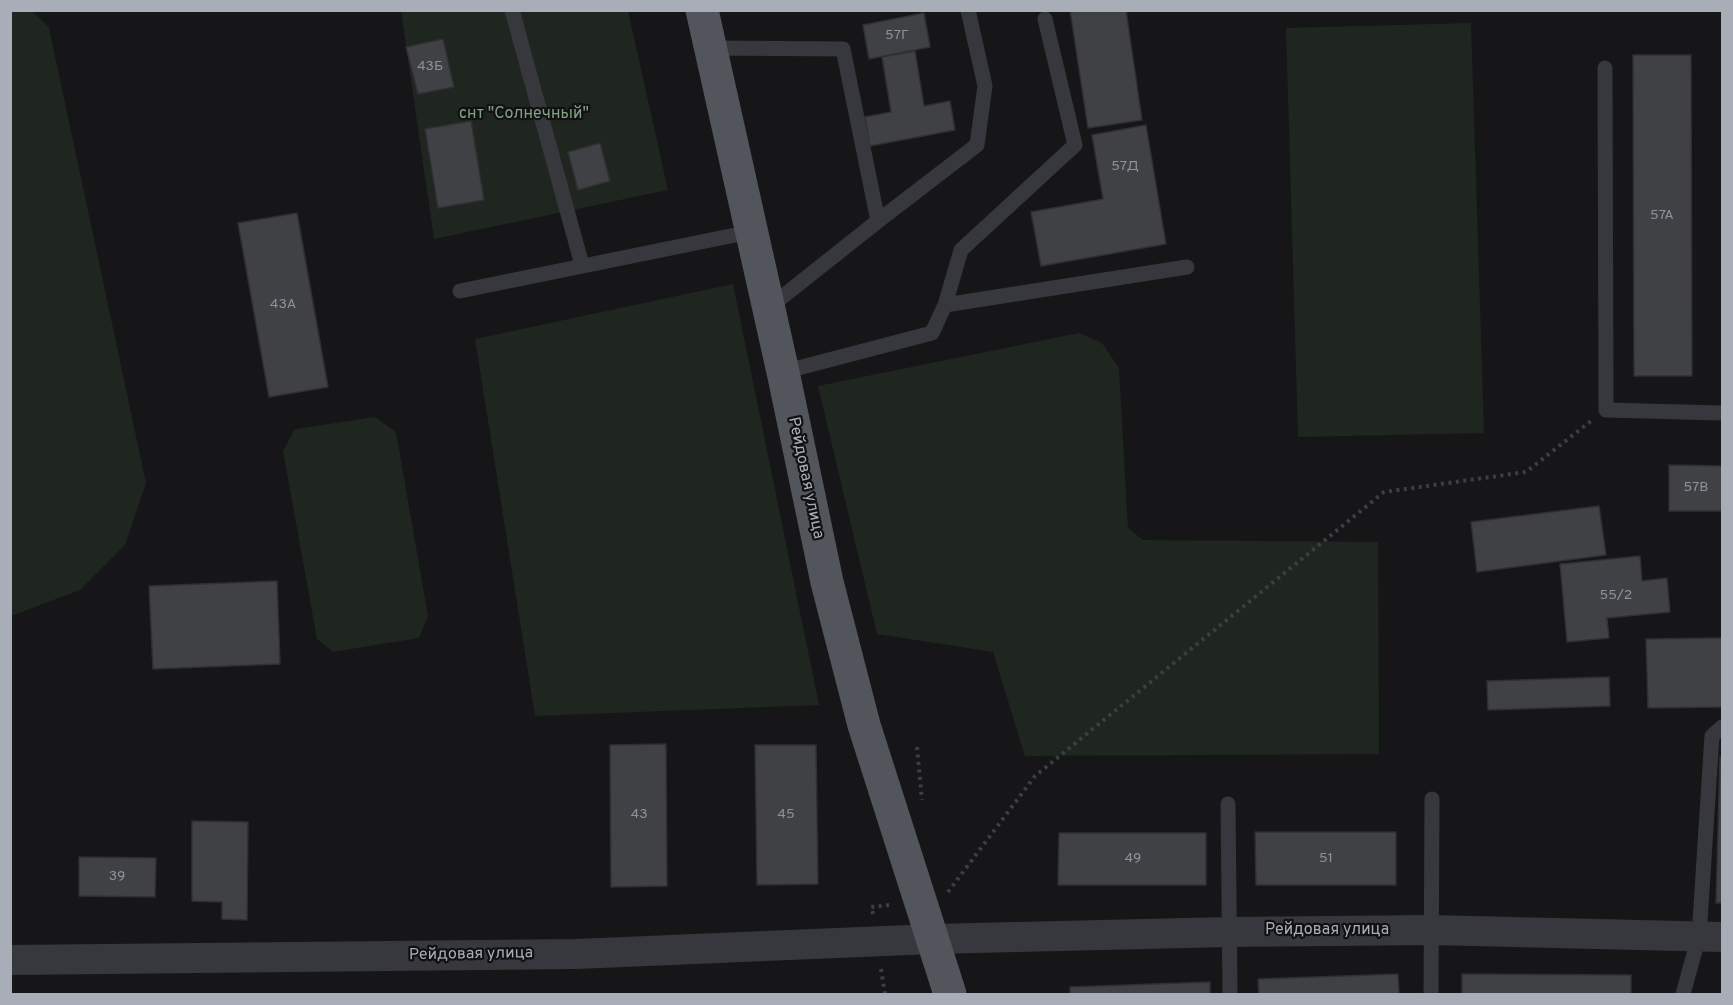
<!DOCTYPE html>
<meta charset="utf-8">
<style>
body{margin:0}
#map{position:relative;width:1733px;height:1005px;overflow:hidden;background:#161618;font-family:Overpass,sans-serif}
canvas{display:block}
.frame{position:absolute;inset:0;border:12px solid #a8adb8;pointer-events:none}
</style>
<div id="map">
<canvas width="1733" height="1005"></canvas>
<div class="frame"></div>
</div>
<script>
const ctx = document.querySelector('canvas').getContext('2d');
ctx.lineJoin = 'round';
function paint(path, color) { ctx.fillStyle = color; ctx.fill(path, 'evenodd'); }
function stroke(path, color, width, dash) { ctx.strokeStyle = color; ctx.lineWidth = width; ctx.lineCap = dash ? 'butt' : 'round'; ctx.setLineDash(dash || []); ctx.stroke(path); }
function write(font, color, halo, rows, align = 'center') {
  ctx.font = font + ' Overpass,sans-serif'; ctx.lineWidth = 4.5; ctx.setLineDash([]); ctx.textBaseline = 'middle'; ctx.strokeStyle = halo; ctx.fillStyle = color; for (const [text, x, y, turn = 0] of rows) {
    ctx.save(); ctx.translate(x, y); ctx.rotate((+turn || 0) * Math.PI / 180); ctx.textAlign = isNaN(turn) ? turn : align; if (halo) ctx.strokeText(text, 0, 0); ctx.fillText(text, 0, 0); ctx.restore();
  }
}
paint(new Path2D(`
 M31,10L49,28L146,483L125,545L80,590L11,616L10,11Z
 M401,11H628L668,190L434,239Z
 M1471,23L1484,433L1298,437L1286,28Z
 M733,284L819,705L535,716L475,339Z
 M1079,333L1102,343L1119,368L1128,528L1143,540L1378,542L1379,754L1025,756L993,652L877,634L818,386Z
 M375,417L396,432L428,616L419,638L333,652L317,639L283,451L295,429Z`), '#1e261f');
const building = new Path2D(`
 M1070,10H1126L1142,120L1088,128Z
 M924,13L930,47L869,59L863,25Z
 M443,39L454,87L418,94L406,47Z
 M915,51L924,106L950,101L955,130L870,146L865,117L891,112L882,57Z
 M1633,55H1691L1692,376H1634Z
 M471,121L484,200L438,208L425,129Z
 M1146,125L1166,244L1041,266L1031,212L1103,199L1092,135Z
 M600,143L610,181L578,190L568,152Z
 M297,213L328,387L269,397L238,223Z
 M1669,465L1722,466V511H1669Z
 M1599,506L1606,555L1477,572L1471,522Z
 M1640,556L1642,581L1667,578L1670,612L1607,618L1609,638L1567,642L1560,564Z
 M277,581L280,664L153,669L149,586Z
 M1722,638V707L1648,708L1646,639Z
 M1609,677L1610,706L1488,710L1487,681Z
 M666,744L667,886L611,887L610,745Z
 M755,745H816L818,884L757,885Z
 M1720,757H1722V903H1716Z
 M192,821L248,822L247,920L222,919V902L192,901Z
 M1255,832H1396V885H1256Z
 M1059,833H1206V885H1058Z
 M79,857L156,858L155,897L79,896Z
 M1398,974L1399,994H1259L1258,979Z
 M1462,974L1631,975V994H1462Z
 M1210,982V994H1070V987Z`);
paint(building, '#404145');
stroke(building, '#303034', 1.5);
stroke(new Path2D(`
 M917,747L922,800
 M948,892L1035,776L1384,492L1526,472L1591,421
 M873,914L871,907L890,905
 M881,969L885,994`), '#3d3f44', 4, [3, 4.5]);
stroke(new Path2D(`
 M512,10L582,265
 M711,48L843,49L878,221L767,309
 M1605,68L1606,410L1722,413
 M878,221L977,145L985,86L968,10
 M460,291L750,232
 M945,305L961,250L1075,145L1045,19
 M783,372L932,333L945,305L1187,267
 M1228,804L1230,994
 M1431,994L1432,799
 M1683,994L1699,936L1712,736L1722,727`), '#37383d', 15);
stroke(new Path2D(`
 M10,960L576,954L932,939L1229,932L1430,930L1722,937`), '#37383d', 30);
stroke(new Path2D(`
 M702,10L783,372L827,582L864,725L950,994`), '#53555c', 33);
write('14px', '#8e929b', null, [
 ["57Г",897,36],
 ["43Б",430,67],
 ["57Д",1125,167],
 ["57А",1662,216],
 ["43А",283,305],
 ["57В",1696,488],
 ["55/2",1616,596],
 ["43",639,815],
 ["45",786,815],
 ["49",1133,859],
 ["51",1326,859],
 ["39",117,877]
]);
write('16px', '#7fa381', '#111113', [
 ["снт \"Солнечный\"",524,115]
]);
write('16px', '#a8adb8', '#111113', [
 ["Рейдовая улица",805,478,78],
 ["Рейдовая улица",1327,931],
 ["Рейдовая улица",471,955,-1]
]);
</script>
